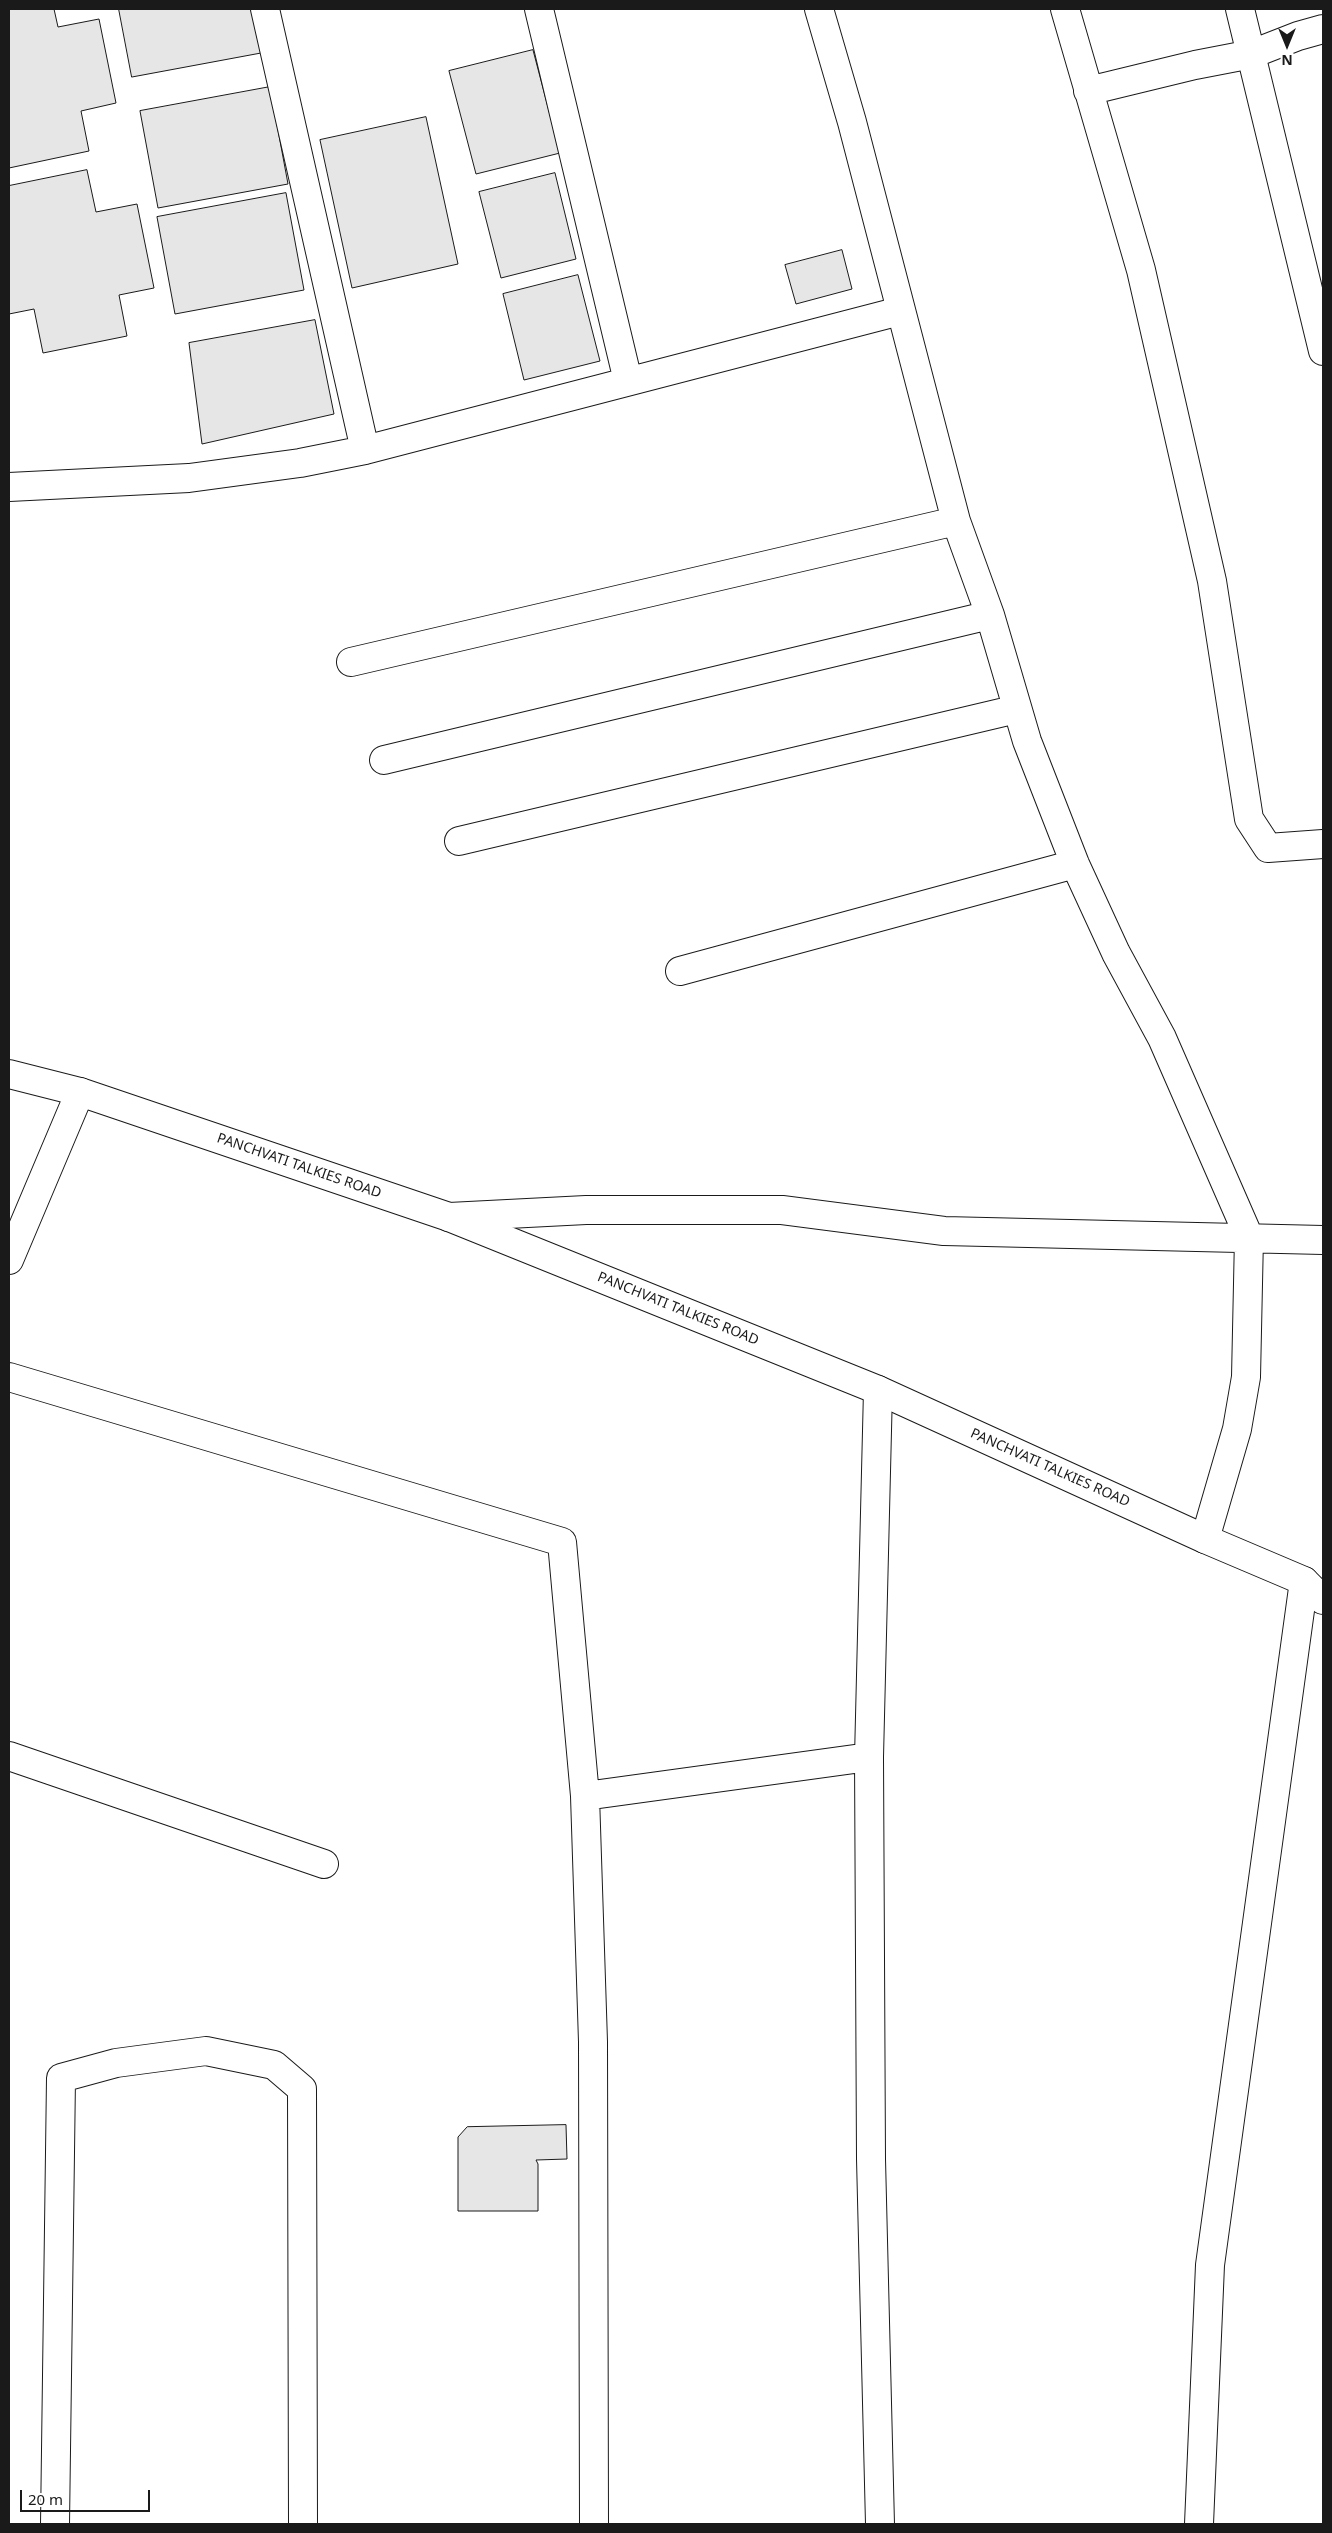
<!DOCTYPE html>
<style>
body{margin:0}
#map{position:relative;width:1332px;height:2533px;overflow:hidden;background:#fff;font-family:"Noto Sans",sans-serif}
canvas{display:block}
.frame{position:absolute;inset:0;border:10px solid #1a1a1a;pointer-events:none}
.north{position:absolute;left:1262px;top:20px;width:50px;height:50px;-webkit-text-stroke:4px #fff;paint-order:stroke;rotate:180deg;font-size:14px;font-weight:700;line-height:20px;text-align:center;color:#1a1a1a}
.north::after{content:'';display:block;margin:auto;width:18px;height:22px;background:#1a1a1a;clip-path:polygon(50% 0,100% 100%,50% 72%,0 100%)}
.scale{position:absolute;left:20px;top:2490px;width:130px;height:22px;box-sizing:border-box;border:2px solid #1a1a1a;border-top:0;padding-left:6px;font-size:15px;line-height:18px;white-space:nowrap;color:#1a1a1a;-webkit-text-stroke:4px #fff;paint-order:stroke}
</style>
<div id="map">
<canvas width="1332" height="2533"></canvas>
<div class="frame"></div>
<div class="north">N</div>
<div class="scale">20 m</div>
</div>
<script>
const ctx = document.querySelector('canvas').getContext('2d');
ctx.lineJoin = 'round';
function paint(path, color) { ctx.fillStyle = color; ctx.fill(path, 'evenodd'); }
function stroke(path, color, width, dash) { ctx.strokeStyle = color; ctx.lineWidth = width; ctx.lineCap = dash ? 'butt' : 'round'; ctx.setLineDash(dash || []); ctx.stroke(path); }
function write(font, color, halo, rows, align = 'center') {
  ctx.font = font + ' "Noto Sans",sans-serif'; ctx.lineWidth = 4; ctx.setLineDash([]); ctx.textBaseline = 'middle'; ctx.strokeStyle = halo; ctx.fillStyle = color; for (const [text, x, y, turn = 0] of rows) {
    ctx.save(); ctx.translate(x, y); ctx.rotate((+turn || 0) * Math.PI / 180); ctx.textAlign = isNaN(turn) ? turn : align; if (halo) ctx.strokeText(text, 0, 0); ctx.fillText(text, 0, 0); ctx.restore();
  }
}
const building = new Path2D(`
 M9,9H54L58,27L99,19L116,103L81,111L89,151L9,168Z
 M119,9H253L261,53L132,77Z
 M533,50L560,153L476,174L449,71Z
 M270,87L288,184L158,208L140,111Z
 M426,117L458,264L352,288L320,140Z
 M87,170L96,212L137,204L154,288L119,295L127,336L43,353L34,309L9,314V186Z
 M555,173L576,259L501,278L479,192Z
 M286,193L304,290L175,314L157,217Z
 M842,250L852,289L796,304L785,265Z
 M578,275L600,361L524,380L503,294Z
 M315,320L334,414L202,444L189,343Z
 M566,2125L567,2159L536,2160L538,2164V2211H458V2137L467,2127Z`);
paint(building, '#e6e6e6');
stroke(building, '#1a1a1a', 1);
const minor = new Path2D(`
 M265,9L365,450
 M539,9L628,381
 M819,9L852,122L956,521L990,615L1027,741L1075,864L1116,953L1162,1038L1249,1237L1246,1377L1237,1429L1205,1539
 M1065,9L1141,270L1212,581L1249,819L1268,848L1323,844
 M1240,9L1323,351
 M1088,91L1195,65L1252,54L1298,36L1323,29
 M9,487L189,478L300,463L365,450L900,311
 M351,662L956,521
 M384,760L990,615
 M459,841L1017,709
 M680,971L1075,864
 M449,1217L586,1210H782L944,1231L1323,1240
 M9,1377L562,1542L585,1796
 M878,1390L869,1757L871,2159L880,2524
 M9,1756L324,1864
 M55,2524L61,2078L116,2063L206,2051L274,2065L302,2089L303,2524
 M594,2524L593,2042L585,1796L869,1757
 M1199,2524L1210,2265L1304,1581`);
const secondary = new Path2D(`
 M9,1260L80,1092`);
const primary = new Path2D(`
 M9,1074L80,1092L449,1217L878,1390L1205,1539L1304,1581L1323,1600`);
stroke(minor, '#1a1a1a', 30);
stroke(secondary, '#1a1a1a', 30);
stroke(primary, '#1a1a1a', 30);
stroke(minor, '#fff', 28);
stroke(secondary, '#fff', 28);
stroke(primary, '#fff', 28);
write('14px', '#1a1a1a', '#fff', [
 ["PANCHVATI TALKIES ROAD",299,1166,19],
 ["PANCHVATI TALKIES ROAD",678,1309,22],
 ["PANCHVATI TALKIES ROAD",1050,1468,24]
]);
</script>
